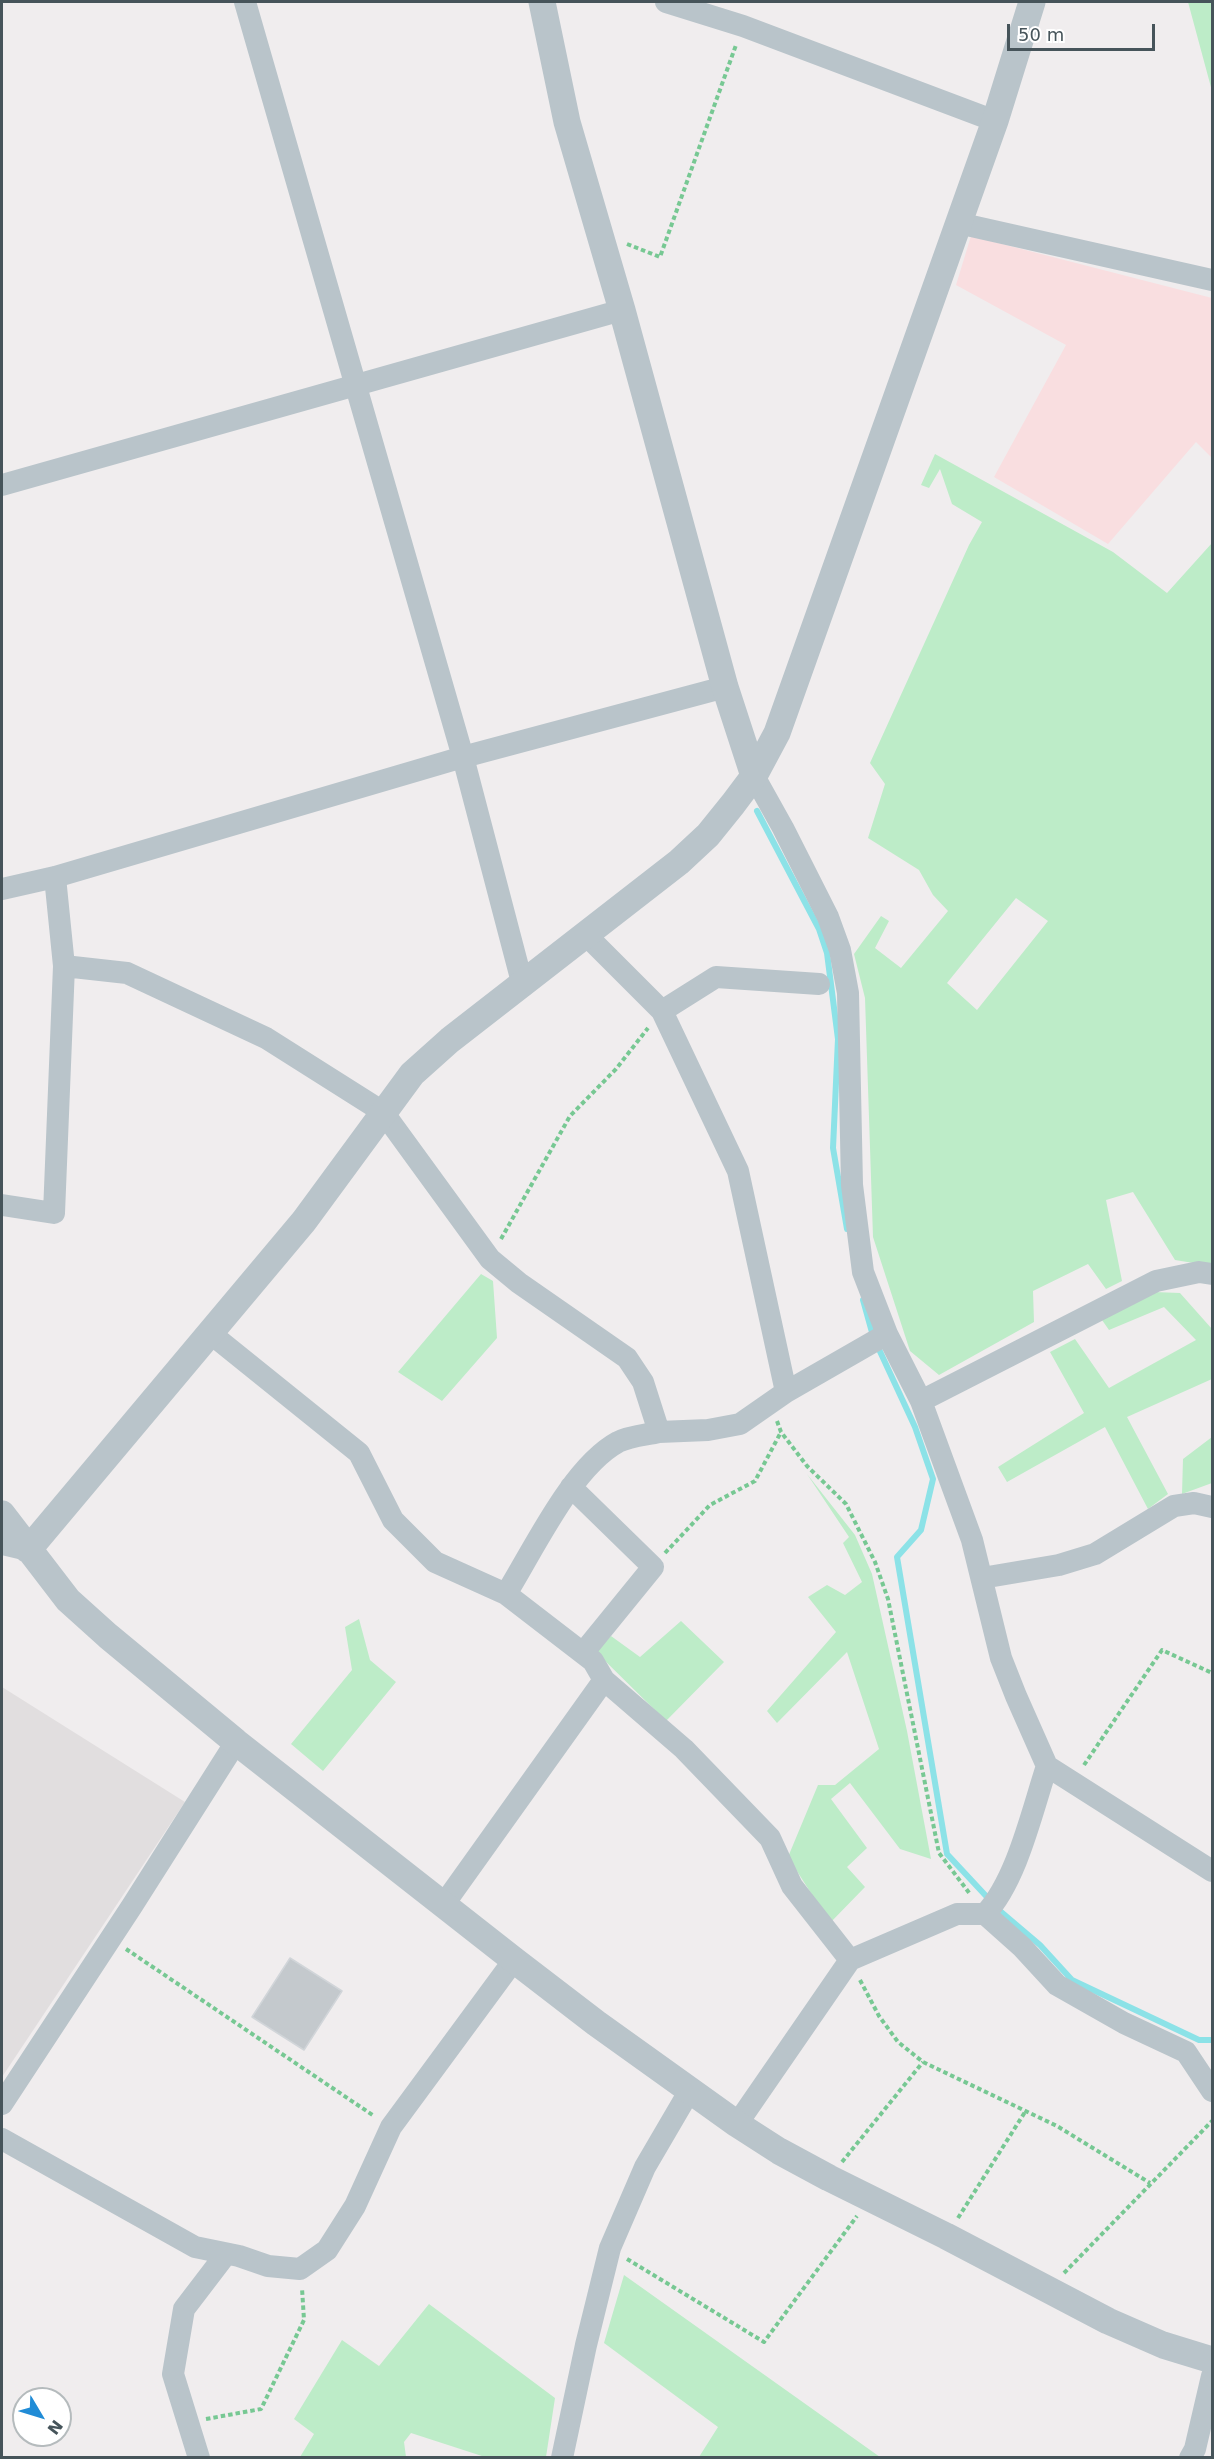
<!DOCTYPE html>
<style>
body{margin:0}
#map{position:relative;width:1214px;height:2459px;overflow:hidden;background:#f0edee;font-family:"DejaVu Sans",sans-serif}
canvas{display:block}
.frame{position:absolute;inset:0;border:3px solid #46545a;pointer-events:none}
.north{position:absolute;left:12px;top:2387px;width:60px;height:60px;box-sizing:border-box;background:#fff;border:2px solid #b5bbbd;border-radius:50%;rotate:128deg;font-size:16px;font-weight:700;line-height:24px;text-align:center;color:#46545a}
.north::after{content:'';display:block;margin:auto;width:21px;height:27px;background:#218cd6;clip-path:polygon(50% 0,100% 100%,50% 72%,0 100%)}
.scale{position:absolute;left:1007px;top:24px;width:148px;height:27px;box-sizing:border-box;border:3px solid #46545a;border-top:0;padding-left:8px;font-size:18px;line-height:21px;white-space:nowrap;color:#46545a;-webkit-text-stroke:4px #fff;paint-order:stroke}
</style>
<div id="map">
<canvas width="1214" height="2459"></canvas>
<div class="frame"></div>
<div class="north">N</div>
<div class="scale">50 m</div>
</div>
<script>
const ctx = document.querySelector('canvas').getContext('2d');
ctx.lineJoin = 'round';
function paint(path, color) { ctx.fillStyle = color; ctx.fill(path, 'evenodd'); }
function stroke(path, color, width, dash) { ctx.strokeStyle = color; ctx.lineWidth = width; ctx.lineCap = dash ? 'butt' : 'round'; ctx.setLineDash(dash || []); ctx.stroke(path); }
paint(new Path2D(`
 M2,1687L185,1802L2,2077Z`), '#e1dedf');
paint(new Path2D(`
 M971,236L1212,298V458L1196,442L1108,544L994,477L1066,345L956,285Z`), '#f9dee0');
paint(new Path2D(`
 M1188,2H1212V91Z
 M935,454L1113,552L1167,593L1212,543V1266L1175,1260L1133,1192L1106,1200L1122,1281L1106,1289L1088,1264L1033,1291L1034,1322L939,1375L910,1351L873,1237L865,998L854,954L881,916L889,921L875,948L901,968L948,911L933,895L919,870L868,838L885,784L870,763L969,545L982,522L952,504L940,469L929,488L921,485ZM1016,898L1048,921L977,1010L947,983Z
 M481,1274L493,1281L497,1338L442,1401L398,1372Z
 M1154,1292L1180,1293L1212,1329V1379L1127,1417L1168,1494L1148,1509L1105,1427L1007,1482L998,1467L1084,1413L1050,1352L1075,1339L1109,1388L1196,1340L1164,1307L1109,1330L1102,1320Z
 M1212,1437V1483L1182,1494L1183,1459Z
 M807,1474L855,1535L872,1574L907,1731L931,1859L900,1849L850,1783L831,1799L867,1848L847,1867L865,1887L830,1923L788,1857L818,1785H835L879,1749L847,1652L777,1723L767,1711L836,1632L808,1597L827,1585L845,1595L862,1582L843,1543L849,1537Z
 M359,1619L370,1660L396,1682L323,1771L291,1744L352,1670L345,1627Z
 M681,1621L724,1662L666,1721L596,1652L611,1636L640,1657Z
 M624,2275L880,2457H699L718,2427L604,2343Z
 M429,2304L555,2398L546,2457H485L411,2433L404,2442L406,2457H300L314,2434L294,2419L342,2340L379,2366Z`), '#bdecc8');
stroke(new Path2D(`
 M757,811L819,929L827,953L838,1039L833,1148L847,1229
 M863,1300L873,1336
 M877,1345L915,1427L933,1479L921,1530L897,1557L947,1854L1000,1911L1040,1945L1072,1980L1199,2040H1212`), '#8ce2e7', 6);
const building = new Path2D(`
 M290,1958L342,1991L304,2050L252,2017Z`);
paint(building, '#c4c9cd');
stroke(building, '#d1d5d9', 1.5);
stroke(new Path2D(`
 M627,244L660,257L736,45
 M501,1239L570,1116L616,1069L648,1028
 M777,1421L781,1432L807,1466L846,1504L875,1562L888,1599L939,1853L970,1894
 M665,1553L710,1505L755,1481L781,1432
 M1084,1765L1162,1650L1212,1673
 M126,1949L374,2116
 M860,1980L879,2016L898,2042L923,2062L1057,2126L1150,2183
 M842,2162L923,2062
 M958,2218L1025,2112
 M627,2259L764,2342L857,2216
 M1064,2273L1212,2121
 M206,2419L261,2409L304,2320L302,2288`), '#77c893', 4, [4.5, 3]);
stroke(new Path2D(`
 M245,2L463,757L523,986
 M666,2L743,26L995,121
 M958,223L1212,280
 M2,485L622,310
 M754,776L783,828L828,917L840,950L848,993L852,1185L863,1272L887,1334L921,1401L972,1540L1001,1658L1016,1696L1047,1766L1212,1871
 M2,889L55,877L463,757L725,687
 M586,935L662,1011L738,1171L786,1392
 M64,966L127,973L266,1038L383,1112L490,1259L519,1283L627,1358L643,1382L659,1432L708,1430L740,1424L786,1392L887,1334
 M662,1011L716,977L819,984
 M2,1205L54,1213L64,966L55,877
 M210,1333L359,1453L393,1520L435,1562L506,1594L593,1661L604,1680L444,1904
 M921,1401L1156,1281L1199,1272L1212,1274
 M571,1487L653,1567L583,1653
 M2,1544L28,1550
 M982,1578L1059,1565L1095,1554L1174,1506L1194,1503L1212,1507
 M506,1594C534,1549 572,1467 618,1442C630,1436 646,1435 659,1432
 M604,1680L684,1749L770,1838L792,1886L850,1960
 M985,1914L1022,1947L1057,1985L1124,2023L1186,2052L1212,2091
 M2,2104L132,1906L236,1742
 M737,2124L850,1960L957,1914H985C1017,1880 1032,1811 1047,1766
 M2,2139L195,2247L239,2256L268,2266L300,2269L327,2250L355,2206L391,2127L514,1960
 M199,2458L173,2374L184,2309L226,2254
 M562,2458L586,2345L610,2248L645,2167L690,2090
 M1190,2458L1195,2449L1212,2376`), '#b9c4ca', 22);
stroke(new Path2D(`
 M542,2L567,122L622,310L725,687L754,776
 M2,1514L68,1600L108,1636L236,1742L514,1960L596,2023L737,2124L779,2151L829,2178L946,2236L1108,2321L1163,2345L1212,2360
 M28,1550L304,1221L412,1074L450,1040L679,862L708,835L733,804L754,776L777,733L995,121L1032,2`), '#b9c4ca', 27);
</script>
